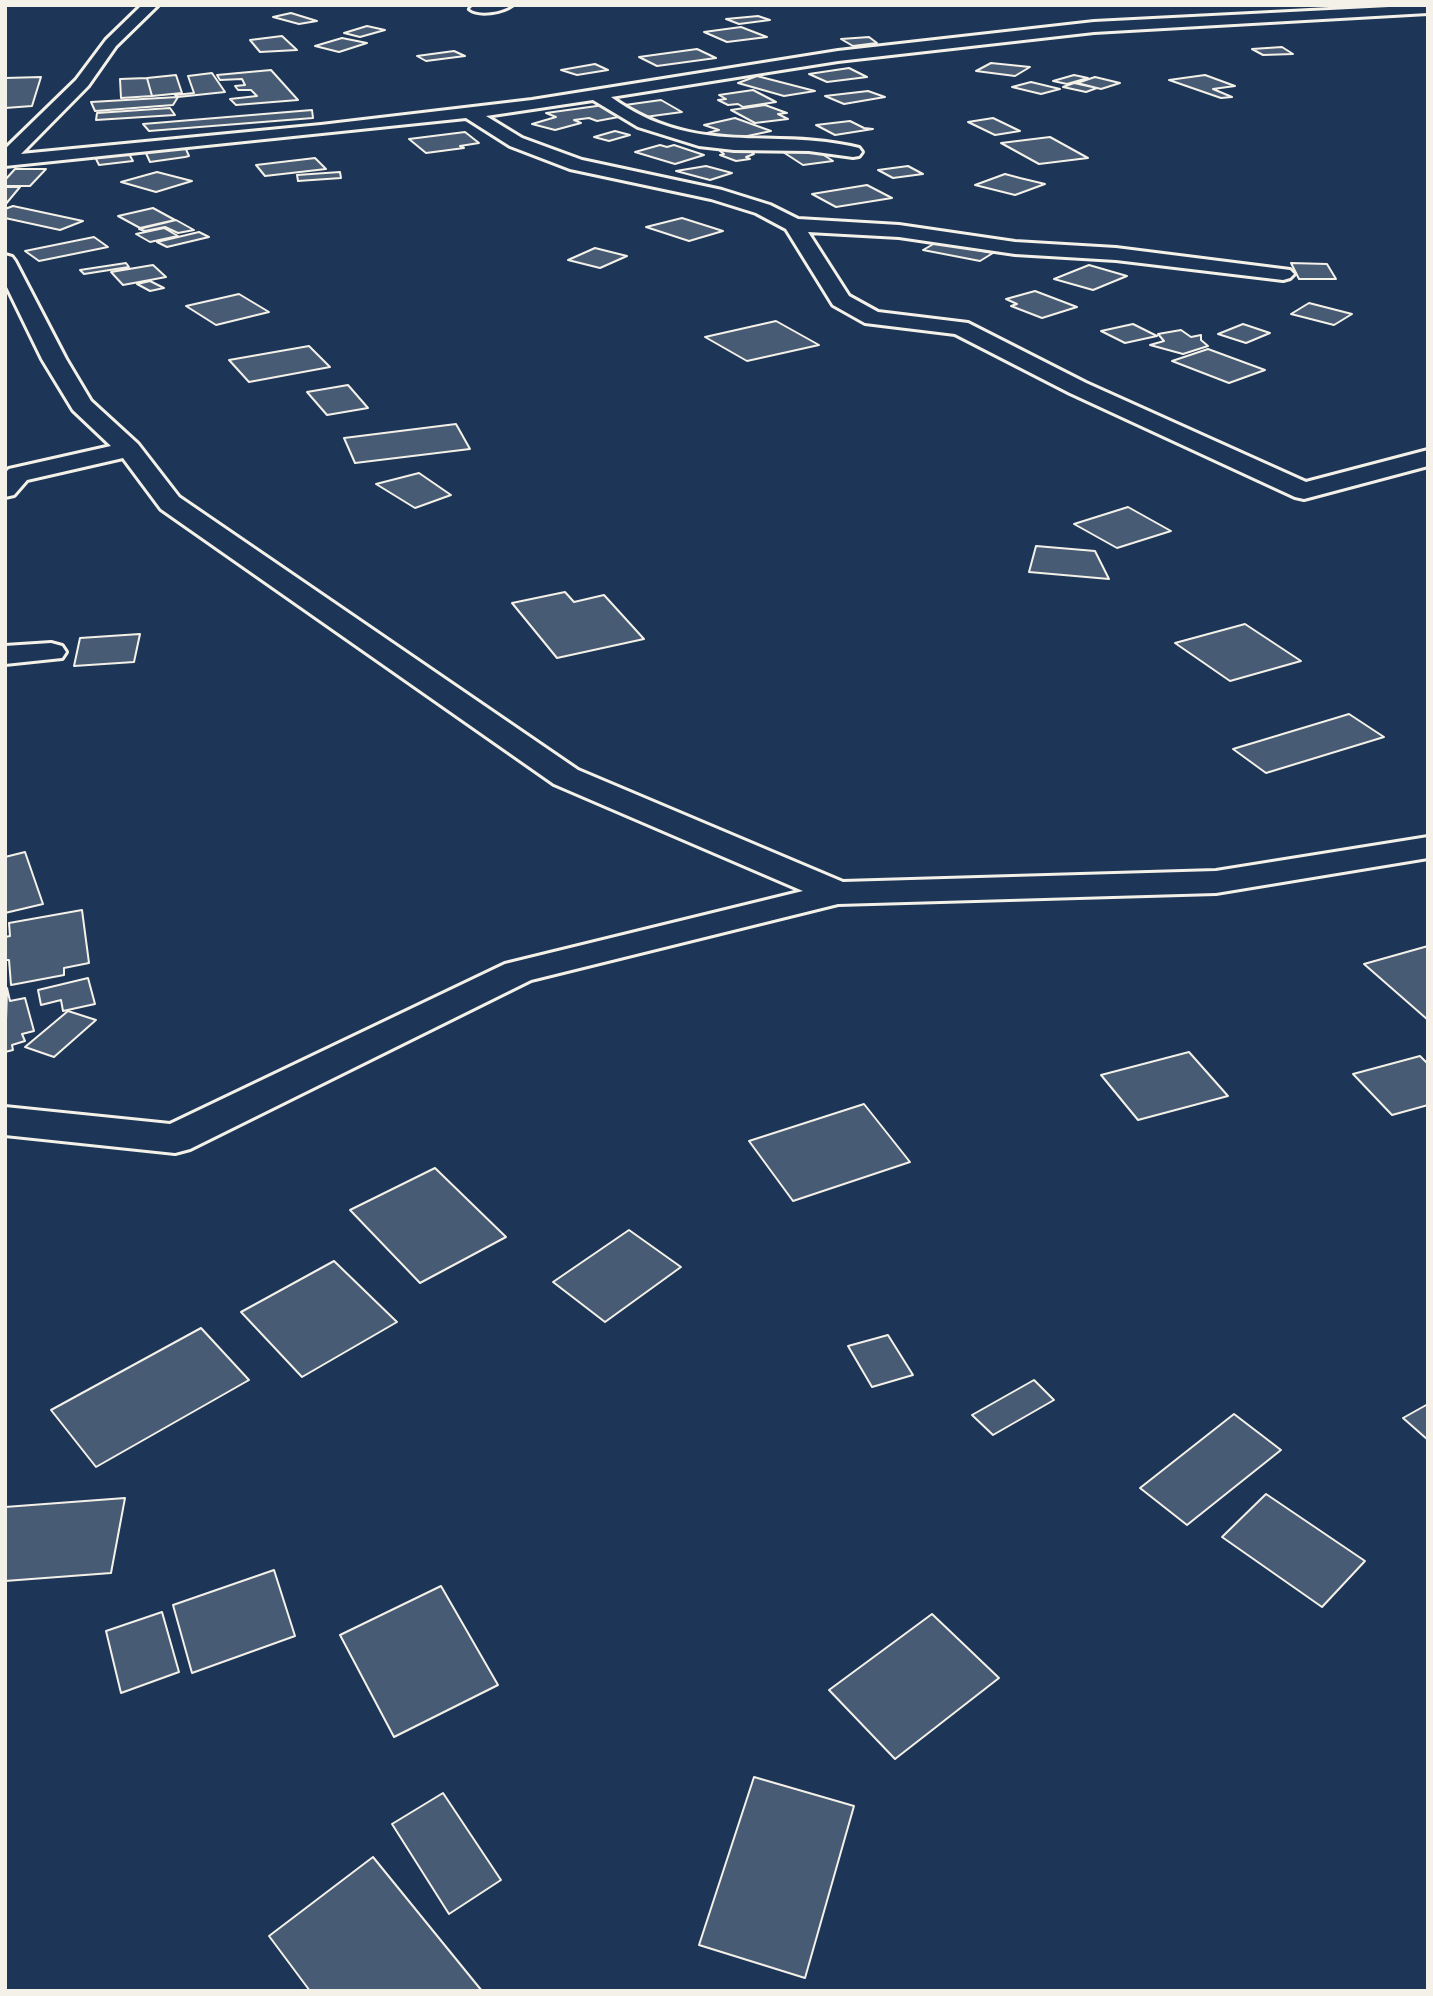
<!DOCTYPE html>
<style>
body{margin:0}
#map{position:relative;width:1433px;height:1996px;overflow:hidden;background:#1d3557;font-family:"Balsamiq Sans",sans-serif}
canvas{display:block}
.frame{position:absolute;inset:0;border:7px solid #f4f1e8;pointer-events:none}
</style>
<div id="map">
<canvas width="1433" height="1996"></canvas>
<div class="frame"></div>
</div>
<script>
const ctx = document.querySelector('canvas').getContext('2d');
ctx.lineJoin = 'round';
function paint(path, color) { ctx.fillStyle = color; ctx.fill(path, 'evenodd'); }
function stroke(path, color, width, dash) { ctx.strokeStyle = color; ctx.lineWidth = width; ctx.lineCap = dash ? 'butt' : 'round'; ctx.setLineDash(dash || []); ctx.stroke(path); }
const building = new Path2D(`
 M291,13L317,21L299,24L273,17Z
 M758,16L770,20L739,24L726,19Z
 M367,26L385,30L360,37L344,33Z
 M741,27L767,37L727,42L704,32Z
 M282,36L297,50L260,52L250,40Z
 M869,37L877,43L853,46L841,39Z
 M342,38L367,43L339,52L315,46Z
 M1282,47L1293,54L1263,55L1252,49Z
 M697,49L716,58L657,66L639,57Z
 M454,51L465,56L426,61L417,56Z
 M991,63L1030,67L1015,76L976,71Z
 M595,64L608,70L577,75L561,70Z
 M849,68L867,77L827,82L809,74Z
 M271,70L298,100L236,105L230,99L257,96L251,90H238L235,86L245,85L242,79L220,80L217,75Z
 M212,73L225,92L178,97L175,95L194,93L188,76Z
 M176,75L182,93L152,96L147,78Z
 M1074,75L1088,78L1067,84L1053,81Z
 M1205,75L1235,86L1213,89L1232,97L1221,98L1169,80Z
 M757,76L815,91L784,96L738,83Z
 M41,77L32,106L5,108V78Z
 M1095,77L1120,83L1101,89L1077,83Z
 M147,78L152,96L121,98L120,79Z
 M1031,82L1060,89L1041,94L1012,87Z
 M1074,83L1097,88L1086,92L1063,87Z
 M753,90L776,102L743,107L738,104L728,105L718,100L726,99L719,95Z
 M868,91L885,97L844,104L825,96Z
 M178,97L173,105L95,111L91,102Z
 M661,100L682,112L645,117L625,105Z
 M604,105L624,116L597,121L589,118L574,120L581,123L555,130L532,124L556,117L546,113Z
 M765,105L787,113L778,114L788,119L755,123L731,110Z
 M170,108L175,115L96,120L97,113Z
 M312,110L313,118L149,131L143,124Z
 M735,118L771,131L724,141L703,134L719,130L704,125Z
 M993,118L1020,131L995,135L968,122Z
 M850,121L864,128L873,129L835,135L816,125Z
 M615,131L630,135L609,141L594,137Z
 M465,132L479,143L460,146L464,148L426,153L409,139Z
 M1050,137L1088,158L1039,164L1001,143Z
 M660,145L667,147L674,145L704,155L675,164L635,152Z
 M185,147L189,156L185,157L150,162L145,151Z
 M730,148L746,149L754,154L746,157L750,159L736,161L720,155L724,154L720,151Z
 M813,148L833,161L803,165L783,152Z
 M129,154L133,161L99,165L95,157Z
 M315,158L326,169L265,176L256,165Z
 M706,166L732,173L710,180L676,171Z
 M908,166L923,174L893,178L878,170Z
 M15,169H46L30,186H5V180Z
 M157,172L192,181L156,192L121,182Z
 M340,172L341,178L298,181L297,175Z
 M1005,174L1020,178L1045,184L1015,195L975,185Z
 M867,185L892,198L836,207L812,194Z
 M5,187H20L5,205Z
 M13,206L83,221L60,230L5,218V209Z
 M153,208L175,220L140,228L118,216Z
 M682,218L723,231L689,241L646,227Z
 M176,220L194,230L178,233L165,227L145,231L139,229Z
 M164,228L178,236L150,242L136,234Z
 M199,232L209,237L167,247L157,242Z
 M94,237L108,247L39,261L25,251Z
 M937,242L993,253L980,261L923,250Z
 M595,248L627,256L600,268L568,260Z
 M126,263L129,267L84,274L80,270Z
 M1291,263L1327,264L1336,279H1299Z
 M153,265L166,277L123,285L111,272Z
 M1089,265L1127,276L1093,290L1054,279Z
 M150,281L164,288L150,291L137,284Z
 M1035,291L1077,307L1042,318L1011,306L1017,304L1006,299Z
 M239,294L269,312L216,325L186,306Z
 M1309,303L1352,314L1334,325L1291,314Z
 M776,321L819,345L747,361L705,337Z
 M1133,324L1157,336L1125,343L1101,331Z
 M1243,324L1270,333L1246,343L1218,334Z
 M1181,330L1191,337L1201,335V340L1208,346L1183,354L1150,345L1164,341L1158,334Z
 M309,346L330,367L249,382L229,360Z
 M1208,349L1265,370L1229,383L1172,361Z
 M348,385L368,408L327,415L307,392Z
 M456,424L470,449L355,463L344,438Z
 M419,473L451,495L415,508L376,484Z
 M1128,507L1171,531L1117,548L1074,524Z
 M1036,546L1095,551L1109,579L1029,572Z
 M565,592L574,602L604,595L644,639L557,658L512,603Z
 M1245,624L1301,661L1230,681L1175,643Z
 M140,634L134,662L74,666L80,638Z
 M1349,714L1384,737L1266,773L1233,749Z
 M25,852L43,904L5,913V857Z
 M82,910L89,963L64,968V975L11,985L9,960H5V937L10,936L9,923Z
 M1428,946V1020L1364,964Z
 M88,978L95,1004L63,1011L61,1000L41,1005L38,990Z
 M7,988L10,1001L25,998L34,1031L22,1034L25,1041L12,1045L13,1050L5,1052Z
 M68,1011L96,1020L54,1057L25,1047Z
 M1189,1052L1228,1096L1138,1120L1101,1075Z
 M1420,1056L1428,1064V1105L1392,1115L1353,1074Z
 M864,1104L910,1162L793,1201L749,1141Z
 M435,1168L506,1237L420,1283L350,1210Z
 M629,1230L681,1267L605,1322L553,1282Z
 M334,1261L397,1322L302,1377L241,1312Z
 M201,1328L249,1380L96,1467L51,1410Z
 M888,1335L913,1375L872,1387L848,1346Z
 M1034,1380L1054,1400L993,1435L972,1415Z
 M1428,1404V1440L1403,1418Z
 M1234,1414L1281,1450L1187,1525L1140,1488Z
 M1266,1494L1365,1561L1322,1607L1222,1537Z
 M125,1498L111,1573L5,1581V1507Z
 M274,1570L295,1636L192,1673L173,1605Z
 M441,1586L498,1685L394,1737L340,1635Z
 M162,1612L179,1672L121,1693L106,1631Z
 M932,1614L999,1678L895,1759L829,1690Z
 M754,1777L854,1806L805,1978L699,1945Z
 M443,1793L501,1880L449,1914L392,1824Z
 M373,1857L482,1991H310L269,1936Z`);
paint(building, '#485b74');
stroke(building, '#f4f1e8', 2);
const street = new Path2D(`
 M142,5H158L116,46L88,86L21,154L321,125L532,100L838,51L1094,22L1428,5V13L1094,32L838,61L611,97C696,159 770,126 859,148L862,152L859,156L853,157L809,151L734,150L699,146L638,127L593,100L486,116L522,138L582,160L722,190L770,205L798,219L899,225L1015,242L1116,248L1290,270L1294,274L1290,278L1283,280L1116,260L1015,254L899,237L808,232L849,296L878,312L968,323L1086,383L1306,482L1428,450V466L1304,499L1295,497L1070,393L955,334L865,323L833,305L786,229L756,213L711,199L570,169L510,146L466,118L5,166V149L76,80L106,40Z
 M474,5H512C503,12 479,16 470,9Z
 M5,255L12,257L15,261L66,359L91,401L138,444L179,497L578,770L843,882L1216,871L1428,837V858L1216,893L838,904L531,980L190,1149L175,1153L5,1135V1107L170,1124L505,964L803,891L554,784L161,509L123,458L27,480L14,495L5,497V473L9,469L111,446L73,410L42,359L5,283Z
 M51,643L62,646L66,652L62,658L5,664V646Z`);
stroke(street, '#f4f1e8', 6);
paint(street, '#1d3557');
</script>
